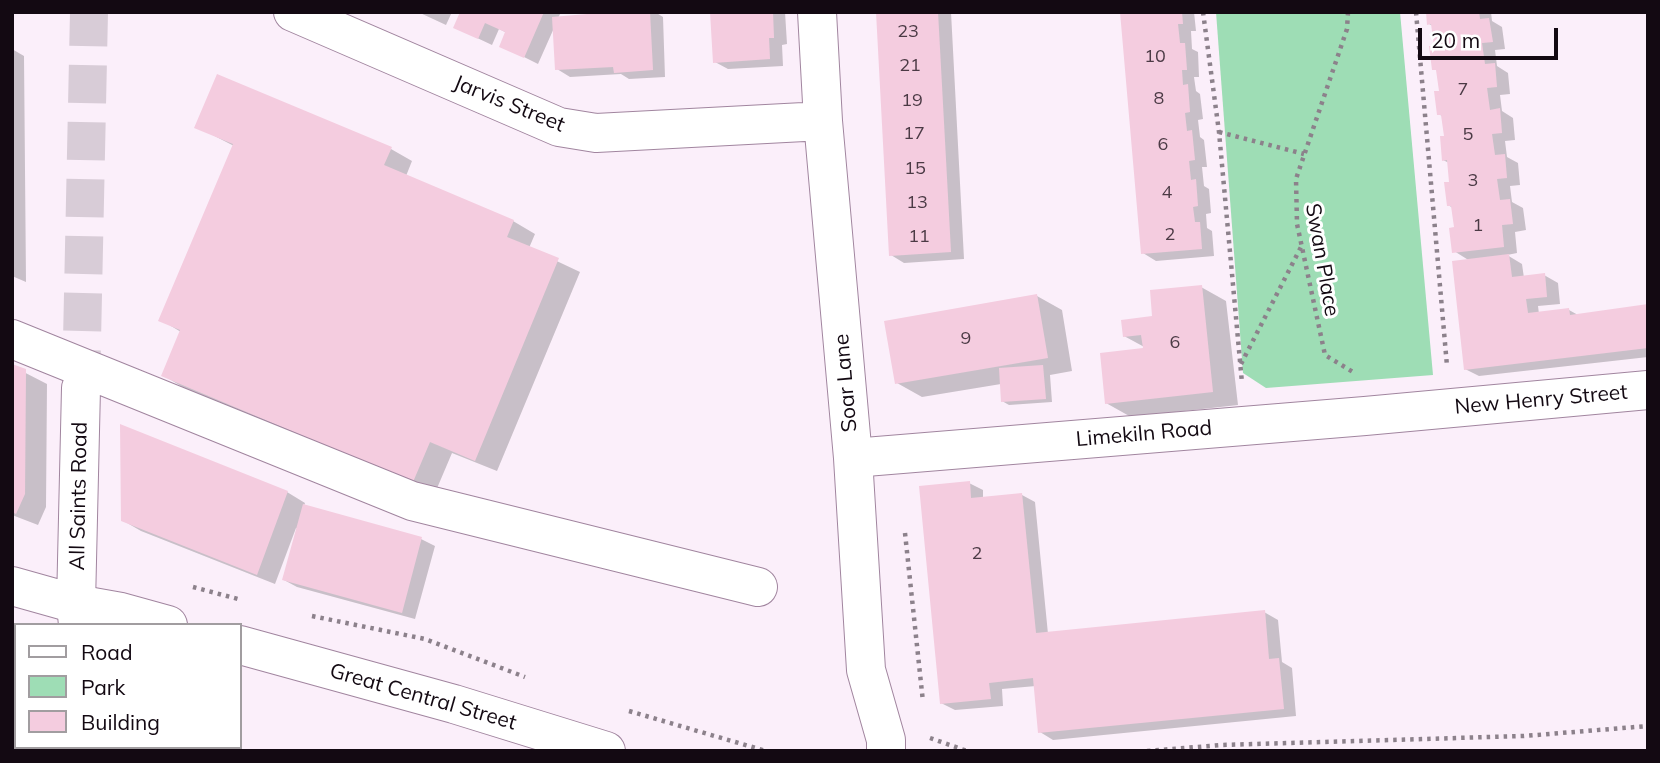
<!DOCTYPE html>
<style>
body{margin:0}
#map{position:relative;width:1660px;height:763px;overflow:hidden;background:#fbeffa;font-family:Mulish,sans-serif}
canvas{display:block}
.frame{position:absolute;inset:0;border:14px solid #130912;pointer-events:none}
.legend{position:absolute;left:14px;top:623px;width:228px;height:126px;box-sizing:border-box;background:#fff;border:2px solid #a19da0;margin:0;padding:9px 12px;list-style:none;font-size:21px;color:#130912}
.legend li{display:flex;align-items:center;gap:14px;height:35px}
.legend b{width:35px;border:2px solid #a19da0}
.scale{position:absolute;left:1418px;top:28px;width:140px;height:32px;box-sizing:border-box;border:4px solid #130912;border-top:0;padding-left:9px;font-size:21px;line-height:24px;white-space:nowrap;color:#130912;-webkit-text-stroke:5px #fff;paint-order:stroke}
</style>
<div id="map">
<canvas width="1660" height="763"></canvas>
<div class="frame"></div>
<ul class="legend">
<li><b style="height:9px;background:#fff"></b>Road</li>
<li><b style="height:19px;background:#9eddb5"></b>Park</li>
<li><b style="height:19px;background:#f4ccdf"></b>Building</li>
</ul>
<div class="scale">20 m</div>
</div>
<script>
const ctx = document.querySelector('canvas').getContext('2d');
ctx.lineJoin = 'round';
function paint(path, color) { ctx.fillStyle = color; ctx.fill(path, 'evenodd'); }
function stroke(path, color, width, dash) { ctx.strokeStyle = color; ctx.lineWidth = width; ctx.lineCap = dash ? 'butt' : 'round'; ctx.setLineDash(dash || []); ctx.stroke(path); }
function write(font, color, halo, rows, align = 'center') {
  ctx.font = font + ' Mulish,sans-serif'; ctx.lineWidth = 6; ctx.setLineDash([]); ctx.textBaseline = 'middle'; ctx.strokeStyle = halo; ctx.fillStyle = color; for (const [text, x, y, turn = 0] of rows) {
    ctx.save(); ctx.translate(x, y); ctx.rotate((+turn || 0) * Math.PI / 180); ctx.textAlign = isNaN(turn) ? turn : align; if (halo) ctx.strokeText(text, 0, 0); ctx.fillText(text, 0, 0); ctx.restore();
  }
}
paint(new Path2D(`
 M1216,12H1400L1433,375L1266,388L1243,373Z`), '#9eddb5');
paint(new Path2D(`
 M418,12H452L446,25Z
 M460,12H561L558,18L612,12H655L663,17L665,77L629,79L621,74L570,77L557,69L554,28L538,64L502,46L507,33L499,29L492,45L456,28L462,13Z
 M712,12H785L787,44L782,45L783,66L728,69L715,62Z
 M878,12H951L964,259L904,263L891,255Z
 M1122,12H1194L1196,31H1191L1192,49L1198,52L1199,77H1194L1196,91L1200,94L1203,119L1198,120L1200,137L1204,140L1207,167H1202L1204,186L1209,189L1211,213L1206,214L1207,228L1212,231L1214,256L1156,261L1143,253Z
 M1427,12H1491L1492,21L1502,27L1505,49L1495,50L1497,66L1508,73L1510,94L1500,95L1502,111L1513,118L1515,140L1505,141L1507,157L1518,163L1520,185L1510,186L1512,202L1523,208L1526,230L1515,232L1517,253L1507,255L1522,264L1524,278L1544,275L1558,283L1560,304L1538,306L1539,314L1569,310L1578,315L1648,306V357L1479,376L1465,369L1470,261L1454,251L1456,229L1453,208L1448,205L1451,184L1449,163L1443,160L1446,138L1443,117L1439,114L1441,93L1438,71L1434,69L1436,47L1433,26L1429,24Z
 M12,49L24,56L26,282L12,276Z
 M197,127L391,149L412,161L406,176L513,221L535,234L529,248L580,272L497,471L452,453L435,493L184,388L163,375L181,332L161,320L234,146Z
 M1201,287L1226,301L1238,405L1131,417L1106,403L1148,349L1124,336Z
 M1037,296L1062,310L1072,371L1050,375L1052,402L1009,405L1002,401L1001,384L922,397L897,383Z
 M12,366L47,384L46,507L38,525L12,515Z
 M969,483L983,490V498L1022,495L1035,502L1048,634L1264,612L1278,620L1282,662L1292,668L1296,716L1053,740L1040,732L1036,686L1002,689L1003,706L955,710L941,703Z
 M287,492L305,503L304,506L421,539L435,546L415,619L297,587L284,580L298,529L296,528L275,584L141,531L122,520Z
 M16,747H50V751H12Z`), '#0003');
paint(new Path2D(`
 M460,12H544L524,58L499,47L505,32L485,23L478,39L453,28Z
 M610,12H650L653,70L614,73L613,67L555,70L552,17Z
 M710,12H773L774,38H769L770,59L713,63Z
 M876,12H938L951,252L889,256Z
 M1120,12H1182L1183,24H1178L1180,43H1185L1187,70H1182L1183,85L1188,84L1190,112L1185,113L1187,131L1192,130L1195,160L1189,161L1191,180L1196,179L1198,206L1193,207L1195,222H1200L1202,249L1141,254Z
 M1426,12H1479L1480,19L1489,18L1493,42L1482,43L1485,64L1495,63L1497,87L1487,88L1490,110L1500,108L1502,133L1492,134L1495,155L1505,154L1507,178L1497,179L1500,200L1510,199L1513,224L1502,225L1504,247L1452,253L1449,228L1454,227L1451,206H1447L1444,182H1449L1447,160L1442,161L1440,136H1444L1441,115H1437L1434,91H1439L1436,70H1432L1429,46H1434L1431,24L1427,25Z
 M217,74L392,147L384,165L514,220L507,237L559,258L475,461L430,442L413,482L161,376L180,330L158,321L233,144L194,128Z
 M1509,254L1512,277L1545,273L1547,297L1526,299L1528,313L1569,308L1570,315L1648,304V348L1464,370L1452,261Z
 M1202,285L1213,392L1105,404L1100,353L1143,348L1141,335L1123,337L1121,320L1152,316L1150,290Z
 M1037,294L1048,358L895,384L884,321Z
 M12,364L26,369L25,494L16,514L12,512Z
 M1043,365L1046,399L1001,402L999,368Z
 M120,424L288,491L257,575L121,521Z
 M970,481L971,498L1022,493L1036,633L1265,610L1269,659L1279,658L1284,709L1038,733L1033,678L989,683L991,699L940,704L919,486Z
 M303,504L422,537L402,613L282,580Z
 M12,638L16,639V747H29V751H12Z`), '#f4ccdf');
stroke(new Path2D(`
 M81,388L89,12`), '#d8ccd7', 38, [38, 19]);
const minor = new Path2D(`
 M293,12L559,127L596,133L823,121
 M817,12L823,121L853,458L866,670L886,740V751
 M12,339L412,501L758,587
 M853,458L1365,416L1648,390
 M12,586L76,604L81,388`);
const major = new Path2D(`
 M78,625L76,604L121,612L168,625
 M240,645L454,704L606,751
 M110,747L111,751`);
stroke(minor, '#a1859f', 40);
stroke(major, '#a1859f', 40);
stroke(new Path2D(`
 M1203,12L1219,132L1242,383
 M1348,12L1347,29L1296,179L1297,224L1325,355L1353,372
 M1416,12L1447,366
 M1219,132L1304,154
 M1241,364L1301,247
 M905,533L923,702
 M193,587L238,599
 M312,616L425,639L525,677
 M629,711L766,751
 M930,738L967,751
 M161,751V747
 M1147,751L1222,745L1524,736L1648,726`), '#8c818b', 4.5, [3.5, 5]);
stroke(minor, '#fff', 38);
stroke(major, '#fff', 38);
write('18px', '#4b3a45', null, [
 ["23",908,32],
 ["10",1155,57],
 ["21",910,66],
 ["7",1463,90],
 ["8",1159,99],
 ["19",912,101],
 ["17",914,134],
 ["5",1468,135],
 ["6",1163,145],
 ["15",915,169],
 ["3",1473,181],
 ["4",1167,193],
 ["13",917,203],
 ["1",1478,226],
 ["2",1170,235],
 ["11",919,237],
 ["9",966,339],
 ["6",1175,343],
 ["2",977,554]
]);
write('21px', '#130912', '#fff', [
 ["Jarvis Street",509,104,22],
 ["Swan Place",1322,260,80],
 ["Soar Lane",846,383,-95],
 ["New Henry Street",1541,400,-5],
 ["Limekiln Road",1144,434,-5],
 ["All Saints Road",79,496,-89],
 ["Great Central Street",423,697,16]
]);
</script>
